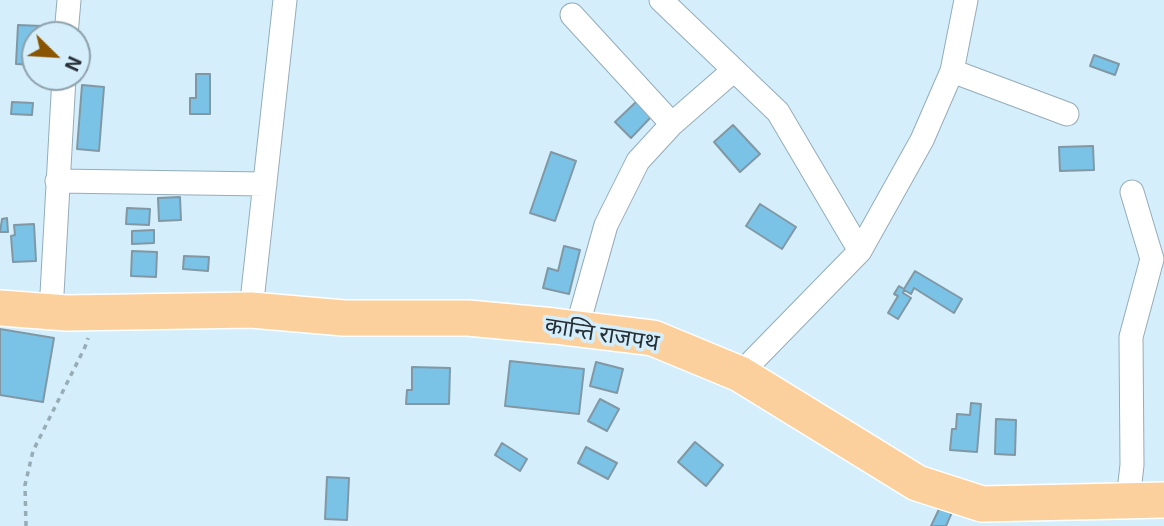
<!DOCTYPE html>
<meta charset="utf-8">
<style>
body{margin:0}
#map{position:relative;width:1164px;height:526px;overflow:hidden;background:#d5eefb;font-family:"Exo 2",sans-serif}
canvas{display:block}
.north{position:absolute;left:21px;top:21px;width:70px;height:70px;box-sizing:border-box;background:#d5eefb;border:2px solid #8fa2ab;border-radius:50%;rotate:114deg;font-size:19px;font-weight:700;line-height:28px;text-align:center;color:#262f34}
.north::after{content:'';display:block;margin:auto;width:24px;height:32px;background:#895500;clip-path:polygon(50% 0,100% 100%,50% 72%,0 100%)}
</style>
<div id="map">
<canvas width="1164" height="526"></canvas>
<div class="north">N</div>
</div>
<script>
const ctx = document.querySelector('canvas').getContext('2d');
ctx.lineJoin = 'round';
function paint(path, color) { ctx.fillStyle = color; ctx.fill(path, 'evenodd'); }
function stroke(path, color, width, dash) { ctx.strokeStyle = color; ctx.lineWidth = width; ctx.lineCap = dash ? 'butt' : 'round'; ctx.setLineDash(dash || []); ctx.stroke(path); }
function write(font, color, halo, rows, align = 'center') {
  ctx.font = font + ' "Exo 2","Noto Sans Devanagari",sans-serif'; ctx.lineWidth = 7; ctx.setLineDash([]); ctx.textBaseline = 'middle'; ctx.strokeStyle = halo; ctx.fillStyle = color; for (const [text, x, y, turn = 0] of rows) {
    ctx.save(); ctx.translate(x, y); ctx.rotate((+turn || 0) * Math.PI / 180); ctx.textAlign = isNaN(turn) ? turn : align; if (halo) ctx.strokeText(text, 0, 0); ctx.fillText(text, 0, 0); ctx.restore();
  }
}
const building = new Path2D(`
 M18,25L42,26L41,35H35V65L16,64Z
 M1094,55L1119,64L1115,75L1090,66Z
 M196,74H210V114H190V98H196Z
 M82,85L104,87L99,151L77,149Z
 M637,101L652,116L631,138L615,122Z
 M12,102L33,103L32,115L11,114Z
 M733,125L760,154L740,172L714,142Z
 M1093,146L1094,170L1060,171L1059,147Z
 M551,152L576,161L555,221L530,213Z
 M180,197L181,220L159,221L158,198Z
 M760,204L796,227L782,249L746,226Z
 M127,208L150,209L149,225L126,224Z
 M7,218L8,232H0L2,219Z
 M34,224L36,261L13,262L11,236L15,235L14,225Z
 M154,230V243L132,244V231Z
 M564,246L580,250L569,294L543,288L548,268L558,271Z
 M132,251L157,252L156,277L131,276Z
 M184,256L209,257L208,271L183,269Z
 M915,271L962,299L954,313L914,288L911,294L904,290L903,293L911,298L898,319L888,313L898,296L894,294L899,286L904,289Z
 M0,329L54,338L43,402L0,395Z
 M510,361L584,369L579,414L505,406Z
 M596,362L623,369L617,393L590,386Z
 M412,367L450,368L449,404H406L407,390H412Z
 M600,399L619,409L607,431L588,421Z
 M971,403L981,404L977,452L950,450L952,429H956L957,414L970,415Z
 M996,419L1016,420L1015,455L995,454Z
 M695,442L723,465L706,486L678,462Z
 M502,443L527,459L520,471L495,455Z
 M586,447L617,463L608,479L578,463Z
 M327,477L349,478L347,520L325,519Z
 M941,505L953,510L946,526H931Z`);
paint(building, '#7ac3e7');
stroke(building, '#8198a4', 2);
const minor = new Path2D(`
 M661,0L778,112L860,251
 M572,15L672,124L734,70
 M66,35L69,0
 M952,71L1067,114
 M57,181L265,184
 M251,310L285,0
 M51,312L64,77
 M577,328L606,225L638,161L672,124
 M740,374L860,251L922,140L952,71L966,0
 M1128,500L1132,465L1131,337L1152,259L1132,192`);
const primary = new Path2D(`
 M0,308L67,313L251,310L344,318H468L554,326L653,338L740,374L917,483L982,504L1164,500`);
stroke(minor, '#95acb9', 25);
stroke(primary, '#fff', 38);
stroke(new Path2D(`
 M26,526L25,485L33,451L85,347L88,338`), '#98acb6', 3.5, [5, 5]);
stroke(minor, '#fff', 23);
stroke(primary, '#fcd09c', 35);
write('23px', '#262f34', '#d5eefb', [
 ["कान्ति राजपथ",602,334,9]
]);
</script>
